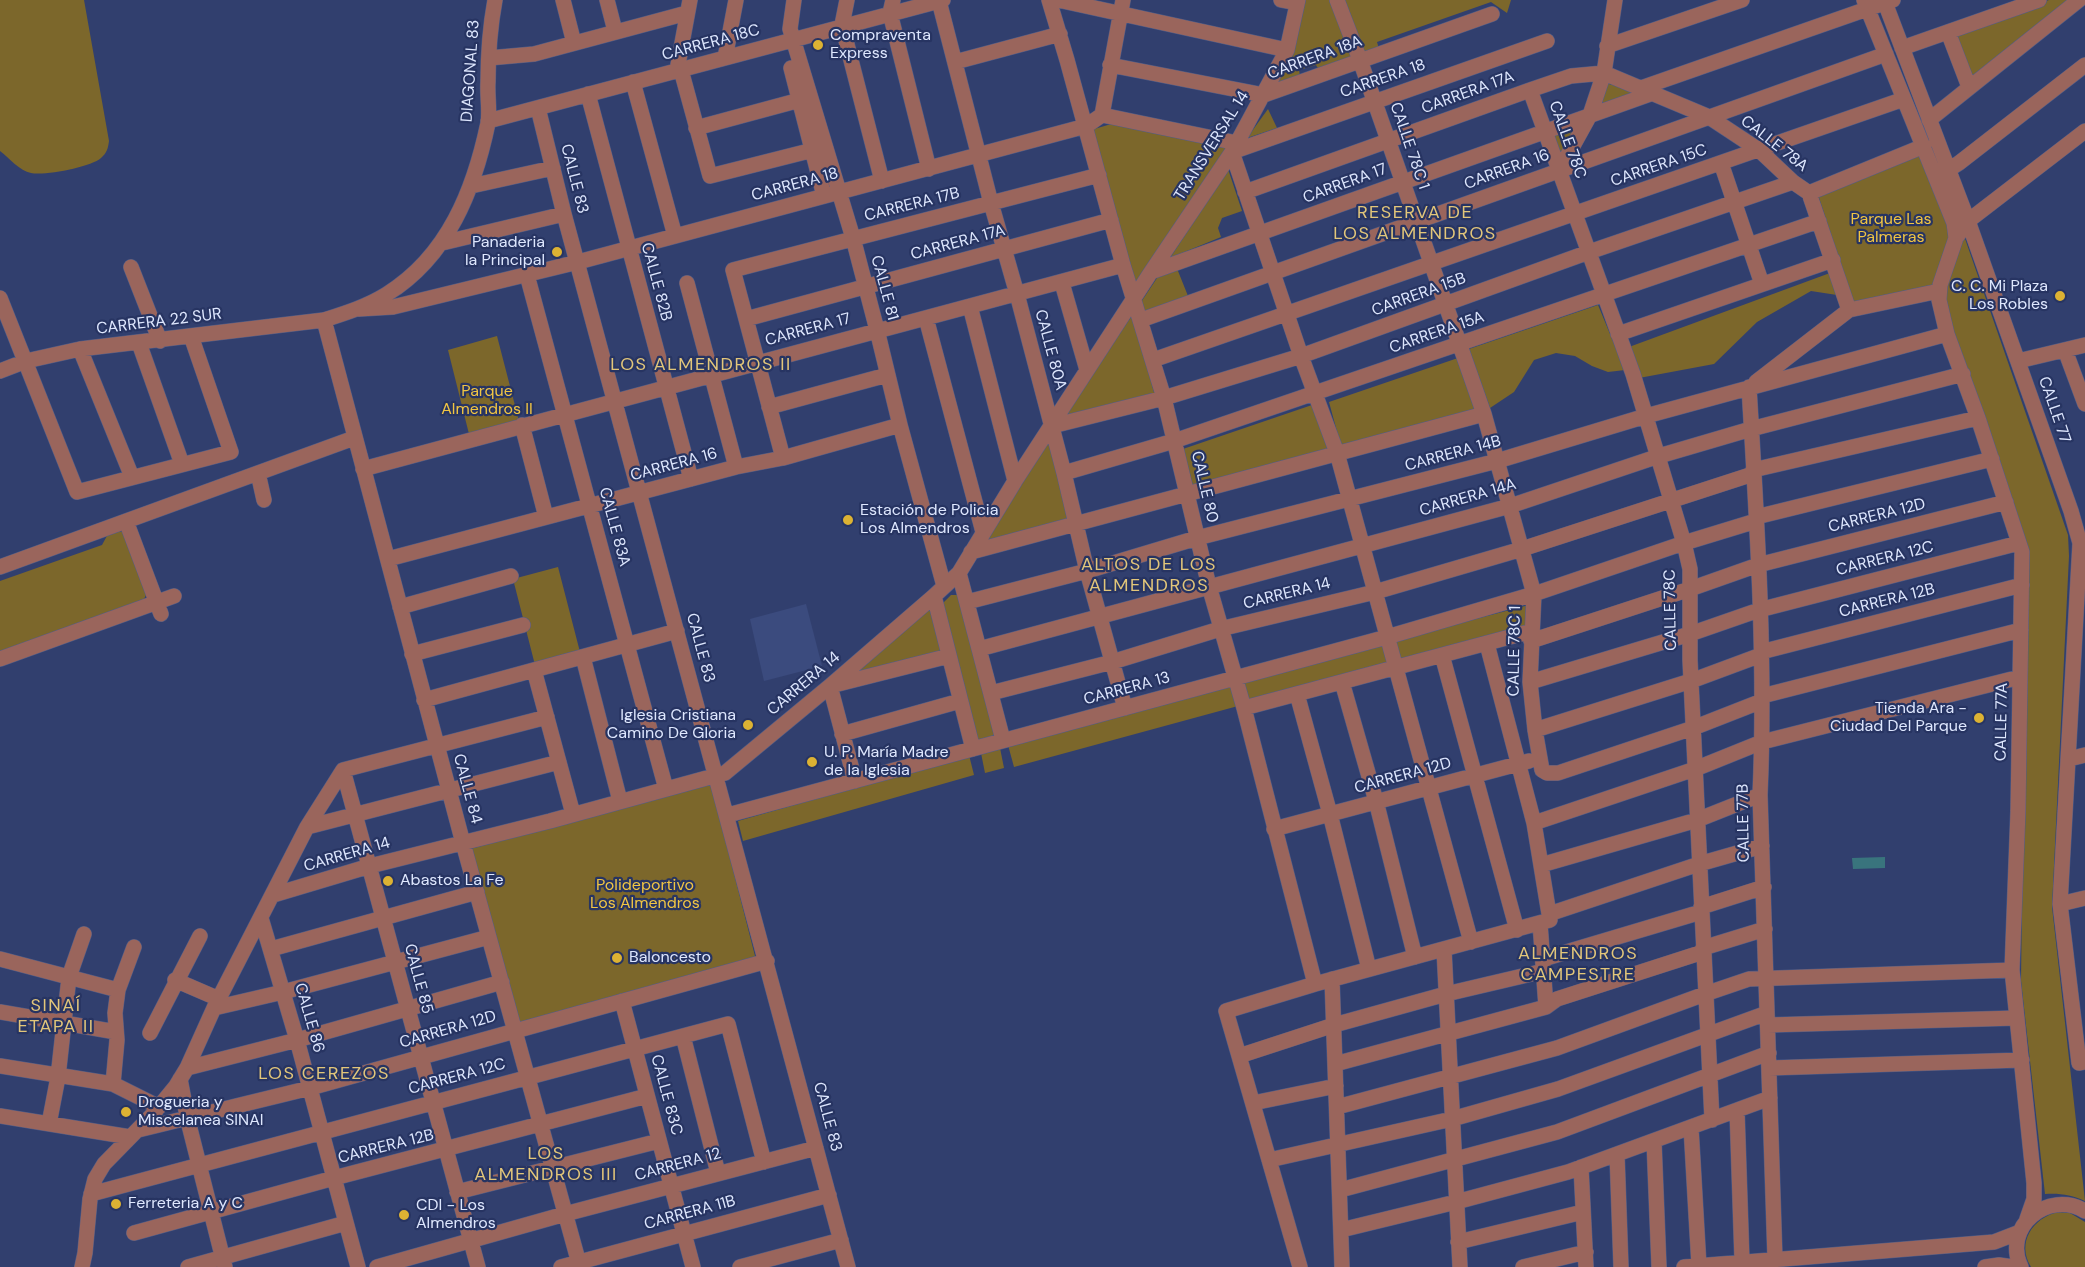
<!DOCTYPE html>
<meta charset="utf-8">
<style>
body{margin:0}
canvas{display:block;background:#313f6e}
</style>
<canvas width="2085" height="1267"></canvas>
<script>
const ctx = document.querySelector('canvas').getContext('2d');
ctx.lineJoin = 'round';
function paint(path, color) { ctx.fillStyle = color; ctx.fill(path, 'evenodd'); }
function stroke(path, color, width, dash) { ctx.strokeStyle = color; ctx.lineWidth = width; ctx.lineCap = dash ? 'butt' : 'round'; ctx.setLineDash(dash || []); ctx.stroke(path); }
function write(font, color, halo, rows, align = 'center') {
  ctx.font = font + ' "DM Sans",sans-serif'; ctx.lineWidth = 4.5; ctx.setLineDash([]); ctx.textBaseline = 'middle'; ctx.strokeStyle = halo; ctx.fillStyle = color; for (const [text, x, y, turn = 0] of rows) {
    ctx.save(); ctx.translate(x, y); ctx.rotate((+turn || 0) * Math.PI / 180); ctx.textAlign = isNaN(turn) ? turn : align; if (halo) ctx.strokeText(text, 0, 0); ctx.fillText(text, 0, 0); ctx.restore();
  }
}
paint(new Path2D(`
 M806,604L822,666L764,681L750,619Z`), '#3b4b7e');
paint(new Path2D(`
 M0,0H84L109,141C108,148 107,153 101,158C91,167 45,176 31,173C20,171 9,158 0,151Z
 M1303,0H1511L1507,13L1491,2L1377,42L1379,49L1319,70L1316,65L1299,70L1300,76L1277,83Z
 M2049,0H2073L1972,82L1954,33Z
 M1605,83L1641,92L1598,109Z
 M1268,109L1277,128L1247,138Z
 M1118,122L1231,145L1134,285L1091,130Z
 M1583,123L1564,161L1553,134Z
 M1922,154L1952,231L1935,282L1928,289L1859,307L1853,301L1818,195Z
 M1228,169L1242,211L1222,218L1218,228L1221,237L1170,258Z
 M1963,233L2068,535L2069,556L2052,907L2085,1201C2072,1195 2060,1193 2045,1194L2021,981L2026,553L1949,325L1945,288Z
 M1176,266L1188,296L1144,312L1141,302L1161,272Z
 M1830,273L1837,295L1811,291L1757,322L1714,364L1639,378L1629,347Z
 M1598,305L1625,370L1608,372L1592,366L1575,356L1556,353L1534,360L1514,392L1490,408L1469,349Z
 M1133,314L1155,396L1062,419Z
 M497,336L519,421L469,434L448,350Z
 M1458,358L1477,410L1342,450L1329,402Z
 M1312,405L1330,451L1193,486L1183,449Z
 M1049,439L1070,521L984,544Z
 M119,531L123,532L147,593L144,599L0,653V581L102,545L108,534Z
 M558,567L580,652L535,665L513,579Z
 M951,595H959L996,737L977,741L941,605Z
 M1529,605L1528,627L1399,661L1395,640Z
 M931,607L942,654L849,676Z
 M1384,644L1389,664L1247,703L1243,682Z
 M1233,686L1238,706L1014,767L1008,745Z
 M1000,748L1004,768L985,773L981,753Z
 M969,755L974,775L743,841L738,821Z
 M711,783L756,960L517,1024L470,849Z
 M2058,1212L2070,1213L2085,1222V1267H2031C2016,1242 2033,1218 2058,1212Z`), '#7c672b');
paint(new Path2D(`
 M1885,857V868L1853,869L1852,858Z`), '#39747d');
const minor = new Path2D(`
 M563,0L574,43
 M607,0L615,31
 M794,0L790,29L853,238L877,330L900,425L944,586
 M847,0L842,25L882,181
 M893,0L890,13L929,169
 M1049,0L1067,60L1123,265L1164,398L1209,586L1244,708L1315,984
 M1058,0L1287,50
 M1281,0L1297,3
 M1337,0L1360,60L1484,414L1534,594L1530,682L1535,730L1542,770L1547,773H1558L1693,728L1762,701
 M1864,0L1954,223L1956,238
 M1884,0L1968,221L2071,511L2080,543L2060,904L2079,1063L2085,1062
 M939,1L991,203L1017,294L1064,473L1087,571L1125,708
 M1948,32L1969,87
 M1607,46L1742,0
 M1902,48L2039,0
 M489,58L534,54L687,13
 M725,58L736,0
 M955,62L1060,34
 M1110,65L1264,95L1492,14
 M791,68L824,196
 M677,70L690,0
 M681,70L710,176L813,150
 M633,82L675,236
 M1641,88L1893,0
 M1530,90L1633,374L1684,543L1690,569V660L1712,1120
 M588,94L691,479
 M538,108L564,214L848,1267
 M1102,115L1123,0
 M1929,120L2079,0
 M488,121L943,0
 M696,128L800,100
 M1721,163L1762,284
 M1559,171L1590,115L1604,73L1615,0
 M1942,174L1959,163L2085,65
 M471,186L553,168
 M1245,192L1530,90L1571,76L1604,73L1709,117L1759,150L1793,182L1809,193L1849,310
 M1809,193L1924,146
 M442,243L564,214
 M131,267L160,341
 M1151,272L1653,93
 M527,275L666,789
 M687,283L736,467
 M1062,283L1087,370
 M0,298L77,492L231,452L191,336
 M970,306L1015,481
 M359,309L393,307L578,262L1086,126L1102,115L1237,143
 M926,318L983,532
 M746,319L1111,220
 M324,320L463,843L580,1267
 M1141,320L1886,54
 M1618,334L1833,260
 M139,343L182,464
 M80,349L132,477
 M2065,350L2085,404
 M1153,360L1904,99
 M2018,361L2085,345
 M0,371L26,361L80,349L324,320C346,313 368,306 387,294C448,256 474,190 488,123C490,110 487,95 488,82C488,55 490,27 495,0
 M1756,382L1849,310L1939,291
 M1749,387C1757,523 1766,660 1760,795L1775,1259
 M769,407L887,375
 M522,425L546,517
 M1052,426L1164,398L1301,356L1589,252L1793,182
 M783,458L733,270L1099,175
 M363,469L1123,265
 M1753,470L1978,418
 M258,473L264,500
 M1064,473L1174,441L1819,221
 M1756,517L1992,459
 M126,521L161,614
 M971,552L1484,414
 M388,559L736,467L783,458L900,425
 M0,567L354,438
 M959,573L1003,740
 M934,596L973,749
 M967,602L1087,571L1197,538L1497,461L1646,416L1947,334
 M400,607L511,576
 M1531,641L1690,589L1758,565L2006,502
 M979,649L1510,506L1659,456L1751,429L1963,374
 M1761,652L2022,585
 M412,654L523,625
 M1442,655L1517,930
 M583,657L620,801
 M0,659L174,596
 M534,670L573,814
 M1342,682L1376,801L1415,957
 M1530,682L1690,634L1759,610L2019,543
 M991,693L1112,662L1220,629L1375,592L1522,549L1753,474
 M1297,694L1330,814L1369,969
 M1762,696L2021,630
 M424,700L677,631
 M1244,708L1532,631
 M1535,730L1691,681L1761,655
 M842,734L960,701
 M2069,759L2085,755
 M343,770L478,1267
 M343,770L547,717
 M855,781L830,686L949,656
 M728,815L1387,637L1534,594L1684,543L1756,521
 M1534,823L1695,769L1762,742L2020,677
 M307,827L559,762
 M1274,829L1529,761
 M1541,865L1697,820L1760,795
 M273,895L370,866L550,821L725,773L830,686L934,596L959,573L1015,481L1151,272L1232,152L1287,50L1298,0
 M2060,904L2085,898
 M1701,907L1764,887
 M1549,914L1699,864L1762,846
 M261,918L297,1040L358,1267
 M1540,923L1546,1007
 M1471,942L1337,453L1301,356L1232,152L1547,41
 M1703,948L1765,929
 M271,949L477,892
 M1444,949L1460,1267
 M0,959L118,990
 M1543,959L1701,912
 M1332,979L1342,1267
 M175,980L219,999
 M622,1001L693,1267
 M214,1008L283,992L489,937
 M0,1012L116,1032
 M1768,1025L2017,1018
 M150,1033L200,936
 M683,1036L718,1173
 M1239,1056L1334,1025L1446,994L1544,971
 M1335,1064L1546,1007L1557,999L1703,952
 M0,1066L113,1084L159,1107
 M187,1068L297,1040L502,982
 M1769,1068L2022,1060
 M180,1079L188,1121L225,1267
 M113,1084L117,1040L115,1013L118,990L134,947
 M1253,1103L1336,1086
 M1337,1107L1557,1048L1705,994L1749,979L2012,970
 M1737,1110L1742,1261
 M0,1116L130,1137
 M49,1124L58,1077L69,977L84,934
 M1691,1127L1699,1266
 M138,1130L310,1088L767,961
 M1654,1141L1659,1267
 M1617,1154L1621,1267
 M1269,1160L1452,1119L1558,1089L1767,1013
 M1581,1167L1586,1267
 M1340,1190L1557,1132L1769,1053
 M457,1192L659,1141
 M91,1194L728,1024L764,1162
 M2027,1219L2034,1199V1183L2012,970L2018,811L2022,552L1978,418L1947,334L1939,300L1940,285L1956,238L1968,221L2085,131
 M1341,1230L1456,1202L1568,1172L1770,1098
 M134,1233L334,1178L647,1096
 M1458,1242L1583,1212
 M82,1267L85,1253L90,1199L95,1179L104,1164L153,1114L176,1086L187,1068L214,1008L307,827L343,770
 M188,1267L346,1223
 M377,1267L565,1214L816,1148
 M561,1267L829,1195
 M740,1267L841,1240
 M1300,1267L1226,1011L1315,984L1550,920L1534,823L1487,644
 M1523,1267L1586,1252
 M1684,1267L1994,1242L2020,1232
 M1985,1267L1999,1265L2013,1267
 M2021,1267C2002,1227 2048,1189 2085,1211`);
stroke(minor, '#505d88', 16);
stroke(minor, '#9a655c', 15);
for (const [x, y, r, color] of [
 [818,45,6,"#dcb233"],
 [557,252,6,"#dcb233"],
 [2060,296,6,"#dcb233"],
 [848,520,6,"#dcb233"],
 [1979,718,6,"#dcb233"],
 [748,725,6,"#dcb233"],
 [812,762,6,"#dcb233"],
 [388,881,6,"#dcb233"],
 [617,958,6,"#dcb233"],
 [126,1112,6,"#dcb233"],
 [116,1204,6,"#dcb233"],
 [404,1215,6,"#dcb233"]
]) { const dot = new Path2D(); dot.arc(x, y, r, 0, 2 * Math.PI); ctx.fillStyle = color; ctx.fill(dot); stroke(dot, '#273462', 2); }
write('16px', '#dee7fe', '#273462', [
 ["Compraventa",830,36],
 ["Express",830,54],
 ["Panaderia",545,243,"right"],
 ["la Principal",545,261,"right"],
 ["C. C. Mi Plaza",2048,287,"right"],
 ["Los Robles",2048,305,"right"],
 ["Estación de Policia",860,511],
 ["Los Almendros",860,529],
 ["Tienda Ara -",1967,709,"right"],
 ["Ciudad Del Parque",1967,727,"right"],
 ["Iglesia Cristiana",736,716,"right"],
 ["Camino De Gloria",736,734,"right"],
 ["U. P. María Madre",824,753],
 ["de la Iglesia",824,771],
 ["Abastos La Fe",400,881],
 ["Baloncesto",629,958],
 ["Drogueria y",138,1103],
 ["Miscelanea SINAI",138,1121],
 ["Ferreteria A y C",128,1204],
 ["CDI - Los",416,1206],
 ["Almendros",416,1224]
], 'left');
write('16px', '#dee7fe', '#273462', [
 ["CARRERA 18C",711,43,-15],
 ["CARRERA 18A",1315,58,-20],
 ["DIAGONAL 83",471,71,-86],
 ["CARRERA 18",1383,79,-19],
 ["CARRERA 17A",1468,93,-20],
 ["CALLE 78C",1567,140,70],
 ["CALLE 78A",1774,144,38],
 ["TRANSVERSAL 14",1212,146,-58],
 ["CALLE 78C 1",1409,146,71],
 ["CARRERA 15C",1659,166,-19],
 ["CARRERA 16",1507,170,-20],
 ["CALLE 83",574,179,76],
 ["CARRERA 17",1345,184,-20],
 ["CARRERA 18",795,185,-15],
 ["CARRERA 17B",912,205,-14],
 ["CARRERA 17A",958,243,-15],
 ["CALLE 82B",656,282,75],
 ["CALLE 81",884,288,75],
 ["CARRERA 15B",1419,295,-20],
 ["CARRERA 22 SUR",159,322,-7],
 ["CARRERA 17",808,330,-15],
 ["CARRERA 15A",1437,333,-19],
 ["CALLE 80A",1050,350,75],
 ["CALLE 77",2054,410,71],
 ["CARRERA 14B",1453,454,-15],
 ["CARRERA 16",674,465,-15],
 ["CALLE 80",1204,487,77],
 ["CARRERA 14A",1468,498,-16],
 ["CARRERA 12D",1877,516,-14],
 ["CALLE 83A",614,527,75],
 ["CARRERA 12C",1885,559,-14],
 ["CARRERA 14",1287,594,-14],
 ["CARRERA 12B",1887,601,-14],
 ["CALLE 78C",1671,610,-91],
 ["CALLE 83",700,648,75],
 ["CALLE 78C 1",1515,651,-89],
 ["CARRERA 14",804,684,-40],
 ["CARRERA 13",1127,689,-15],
 ["CALLE 77A",2002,722,-89],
 ["CARRERA 12D",1403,776,-15],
 ["CALLE 84",467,789,75],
 ["CALLE 77B",1744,823,-91],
 ["CARRERA 14",347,855,-16],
 ["CALLE 85",418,979,75],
 ["CALLE 86",309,1018,74],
 ["CARRERA 12D",448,1030,-16],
 ["CARRERA 12C",457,1077,-15],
 ["CALLE 83C",666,1095,75],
 ["CALLE 83",827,1117,75],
 ["CARRERA 12B",386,1147,-14],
 ["CARRERA 12",678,1165,-15],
 ["CARRERA 11B",690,1213,-15]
]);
write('16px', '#f1c543', '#273462', [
 ["Parque Las",1891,220],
 ["Palmeras",1891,238],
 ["Parque",487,392],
 ["Almendros II",487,410],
 ["Polideportivo",645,886],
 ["Los Almendros",645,904]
]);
ctx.letterSpacing = '1.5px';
write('18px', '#e2c67a', '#273462', [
 ["RESERVA DE",1415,213],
 ["LOS ALMENDROS",1415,234],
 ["LOS ALMENDROS II",701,365],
 ["ALTOS DE LOS",1149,565],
 ["ALMENDROS",1149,586],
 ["ALMENDROS",1578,954],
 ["CAMPESTRE",1578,975],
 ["SINAÍ",56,1006],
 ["ETAPA II",56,1027],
 ["LOS CEREZOS",324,1074],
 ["LOS",546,1154],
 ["ALMENDROS III",546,1175]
]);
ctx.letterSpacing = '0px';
</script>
